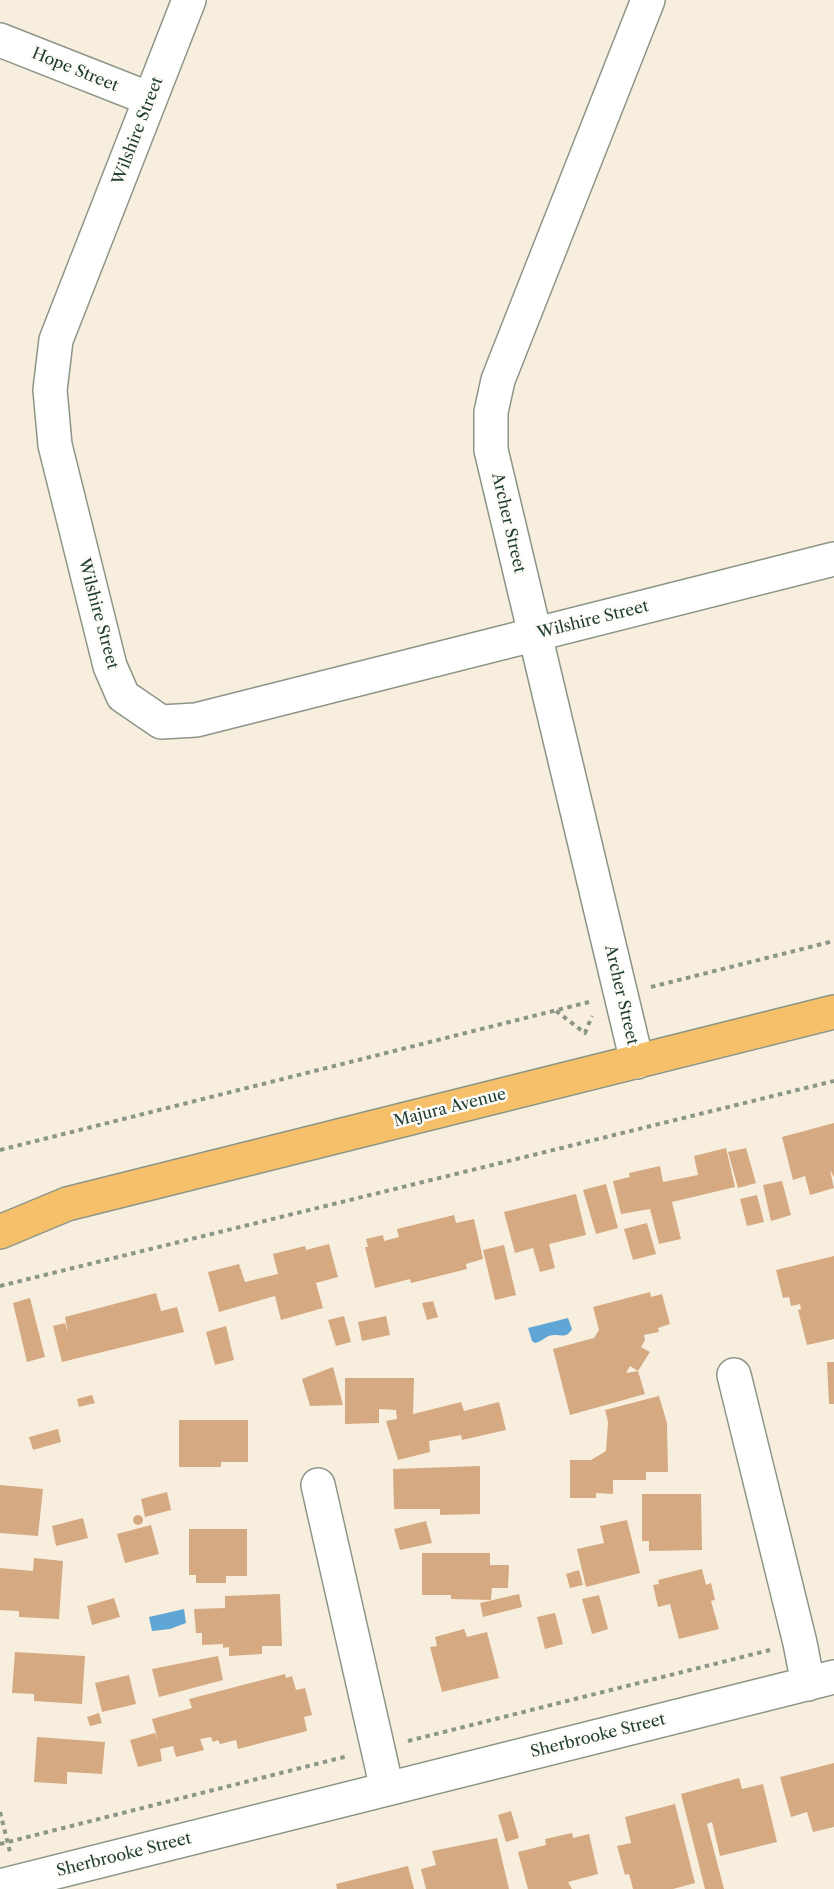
<!DOCTYPE html>
<style>
body{margin:0}
canvas{display:block;background:#f8eedd}
</style>
<canvas width="834" height="1889"></canvas>
<script>
const ctx = document.querySelector('canvas').getContext('2d');
ctx.lineJoin = 'round';
function paint(path, color) { ctx.fillStyle = color; ctx.fill(path, 'evenodd'); }
function stroke(path, color, width, dash) { ctx.strokeStyle = color; ctx.lineWidth = width; ctx.lineCap = dash ? 'butt' : 'round'; ctx.setLineDash(dash || []); ctx.stroke(path); }
function write(font, color, halo, rows, align = 'center') {
  ctx.font = font + ' "Libre Caslon Text",serif'; ctx.lineWidth = 5; ctx.setLineDash([]); ctx.textBaseline = 'middle'; ctx.strokeStyle = halo; ctx.fillStyle = color; for (const [text, x, y, turn = 0] of rows) {
    ctx.save(); ctx.translate(x, y); ctx.rotate((+turn || 0) * Math.PI / 180); ctx.textAlign = isNaN(turn) ? turn : align; if (halo) ctx.strokeText(text, 0, 0); ctx.fillText(text, 0, 0); ctx.restore();
  }
}
paint(new Path2D(`
 M568,1318L572,1329C565,1341 559,1332 549,1336C544,1338 541,1342 535,1343L532,1341L528,1328Z
 M184,1609L186,1623L170,1629L152,1631L149,1617Z`), '#5fa6d6');
paint(new Path2D(`
 M834,1123V1177L830,1170L834,1188L810,1195L805,1176L793,1180L782,1137Z
 M726,1148L735,1187L672,1202L681,1239L659,1244L650,1209L621,1214L613,1181L630,1177L629,1173L660,1166L663,1182L698,1175L694,1156Z
 M746,1148L756,1183L738,1188L728,1152Z
 M782,1181L791,1215L771,1221L763,1185Z
 M606,1184L618,1228L596,1234L583,1190Z
 M576,1194L586,1235L549,1244L555,1268L540,1272L533,1248L515,1253L504,1212Z
 M757,1195L764,1222L747,1226L740,1199Z
 M454,1215L456,1223L474,1219L483,1259L466,1264L467,1269L411,1283L410,1279L375,1288L365,1247H368L366,1239L383,1235L384,1241L399,1237L397,1229Z
 M647,1223L656,1254L633,1260L624,1229Z
 M329,1244L338,1277L316,1283L323,1308L281,1320L275,1296L219,1312L208,1272L239,1264L245,1282L278,1274L273,1254L305,1246L306,1250Z
 M504,1245L516,1295L495,1300L483,1250Z
 M834,1256V1339L807,1345L798,1310L801,1309L800,1304L791,1306L789,1297L783,1298L776,1270Z
 M650,1292L651,1297L662,1294L670,1324L658,1328L659,1332L644,1335L645,1340L641,1347L650,1352L638,1371L630,1366L626,1373L638,1371L645,1394L570,1415L553,1349L594,1338L599,1330L593,1307Z
 M156,1293L161,1311L177,1307L184,1332L62,1362L53,1326L65,1323L68,1333L65,1317Z
 M30,1298L45,1357L27,1362L13,1303Z
 M433,1301L438,1317L427,1320L422,1303Z
 M344,1316L351,1342L336,1346L328,1320Z
 M386,1316L390,1335L362,1341L358,1322Z
 M226,1326L234,1360L215,1365L206,1332Z
 M827,1362H834V1404H829Z
 M333,1367L343,1405L310,1406L302,1379Z
 M345,1378H414L413,1414L461,1402L464,1411L499,1402L506,1430L462,1440L461,1435L429,1441L430,1452L398,1460L386,1421L397,1419L396,1410L379,1409V1423L345,1424Z
 M92,1395L95,1403L79,1407L77,1399Z
 M659,1396L667,1423L668,1472H646V1480H613V1494L596,1493V1498H570V1460H591L606,1451L608,1422L605,1410Z
 M179,1420H248V1462H221V1467H179Z
 M58,1429L61,1442L33,1450L29,1437Z
 M480,1466V1514L440,1515V1509H394L393,1469Z
 M0,1485L43,1489L38,1536L0,1533Z
 M167,1492L171,1510L145,1517L141,1499Z
 M642,1494H701L702,1550L649,1551V1541H642Z
 M133 1520a5 5 0 1 1 10 0a5 5 0 1 1-10 0Z
 M83,1518L88,1538L56,1546L52,1526Z
 M627,1520L640,1573L586,1587L577,1549L604,1543L600,1526Z
 M426,1521L432,1543L400,1550L394,1529Z
 M151,1525L159,1554L125,1563L117,1534Z
 M189,1529H247V1576H226V1583H196V1575H189Z
 M422,1553H490V1565H509L508,1588H492L491,1600L451,1599V1595H422Z
 M34,1558L63,1561L59,1619L19,1617V1611L0,1610V1568L33,1571Z
 M702,1569L706,1585L711,1583L715,1600L711,1601L719,1629L679,1639L670,1604L658,1607L653,1585L659,1584L658,1580Z
 M579,1570L583,1585L570,1588L566,1574Z
 M280,1594L282,1646H262V1654L229,1656V1647L223,1648V1644L202,1645V1633H196L194,1609L225,1608V1596Z
 M519,1594L522,1607L483,1617L480,1603Z
 M599,1595L608,1629L592,1634L582,1599Z
 M114,1598L120,1617L92,1625L87,1606Z
 M555,1613L563,1644L545,1649L537,1617Z
 M464,1629L467,1637L487,1632L499,1678L442,1692L430,1647L437,1646L435,1637Z
 M15,1652L85,1656L82,1704L34,1701V1694L12,1693Z
 M218,1656L223,1680L159,1697L152,1669Z
 M285,1674L286,1678L292,1676L296,1690L305,1688L312,1715L304,1717L307,1731L238,1749L236,1740L220,1744L218,1740L213,1742L211,1737L200,1739L204,1750L176,1757L173,1746L160,1749L162,1761L138,1767L130,1740L155,1733L158,1741L152,1719L192,1708L189,1699Z
 M129,1675L136,1704L102,1712L95,1683Z
 M99,1713L102,1723L90,1726L87,1717Z
 M37,1737L105,1742L102,1774L67,1772V1784L34,1782Z
 M834,1763V1827L813,1832L807,1812L791,1817L780,1777Z
 M739,1778L742,1789L763,1784L777,1842L720,1856L712,1822L707,1824L724,1889H705L681,1794Z
 M675,1804L695,1883L673,1889H633L629,1874L625,1875L617,1846L631,1843L625,1817Z
 M511,1811L519,1838L506,1842L498,1815Z
 M572,1833L573,1838L589,1834L598,1874L568,1882L572,1889H528L518,1852L546,1845L545,1839Z
 M497,1838L509,1889H426L421,1869L436,1865L432,1851Z
 M408,1866L414,1889H337L336,1884Z`), '#d5aa83');
const minor = new Path2D(`
 M189,0L56,340L50,390L55,445L110,666L123,696L161,722L196,720L834,559
 M0,40L150,99
 M637,1062L491,450V412L498,380L648,0
 M734,1375L800,1643L808,1684
 M318,1485L387,1789
 M0,1886L834,1677`);
const major = new Path2D(`
 M0,1232L67,1204L834,1012`);
stroke(minor, '#8c9688', 36);
stroke(major, '#8c9688', 36);
stroke(new Path2D(`
 M651,987L834,941
 M556,1011L585,1033L592,1016
 M0,1150L589,1002
 M0,1286L834,1081
 M408,1741L770,1650
 M0,1812L10,1852
 M0,1844L348,1756`), '#8c9688', 4, [4.5, 4.5]);
stroke(minor, '#fff', 33);
stroke(major, '#f6c06b', 33);
write('16px', '#1f3d34', '#fdfcf7', [
 ["Hope Street",75,70,22],
 ["Wilshire Street",138,131,-69],
 ["Archer Street",508,523,77],
 ["Wilshire Street",98,614,75],
 ["Wilshire Street",593,620,-14],
 ["Archer Street",621,995,77],
 ["Majura Avenue",450,1108,-14],
 ["Sherbrooke Street",598,1736,-14],
 ["Sherbrooke Street",124,1855,-14]
]);
</script>
